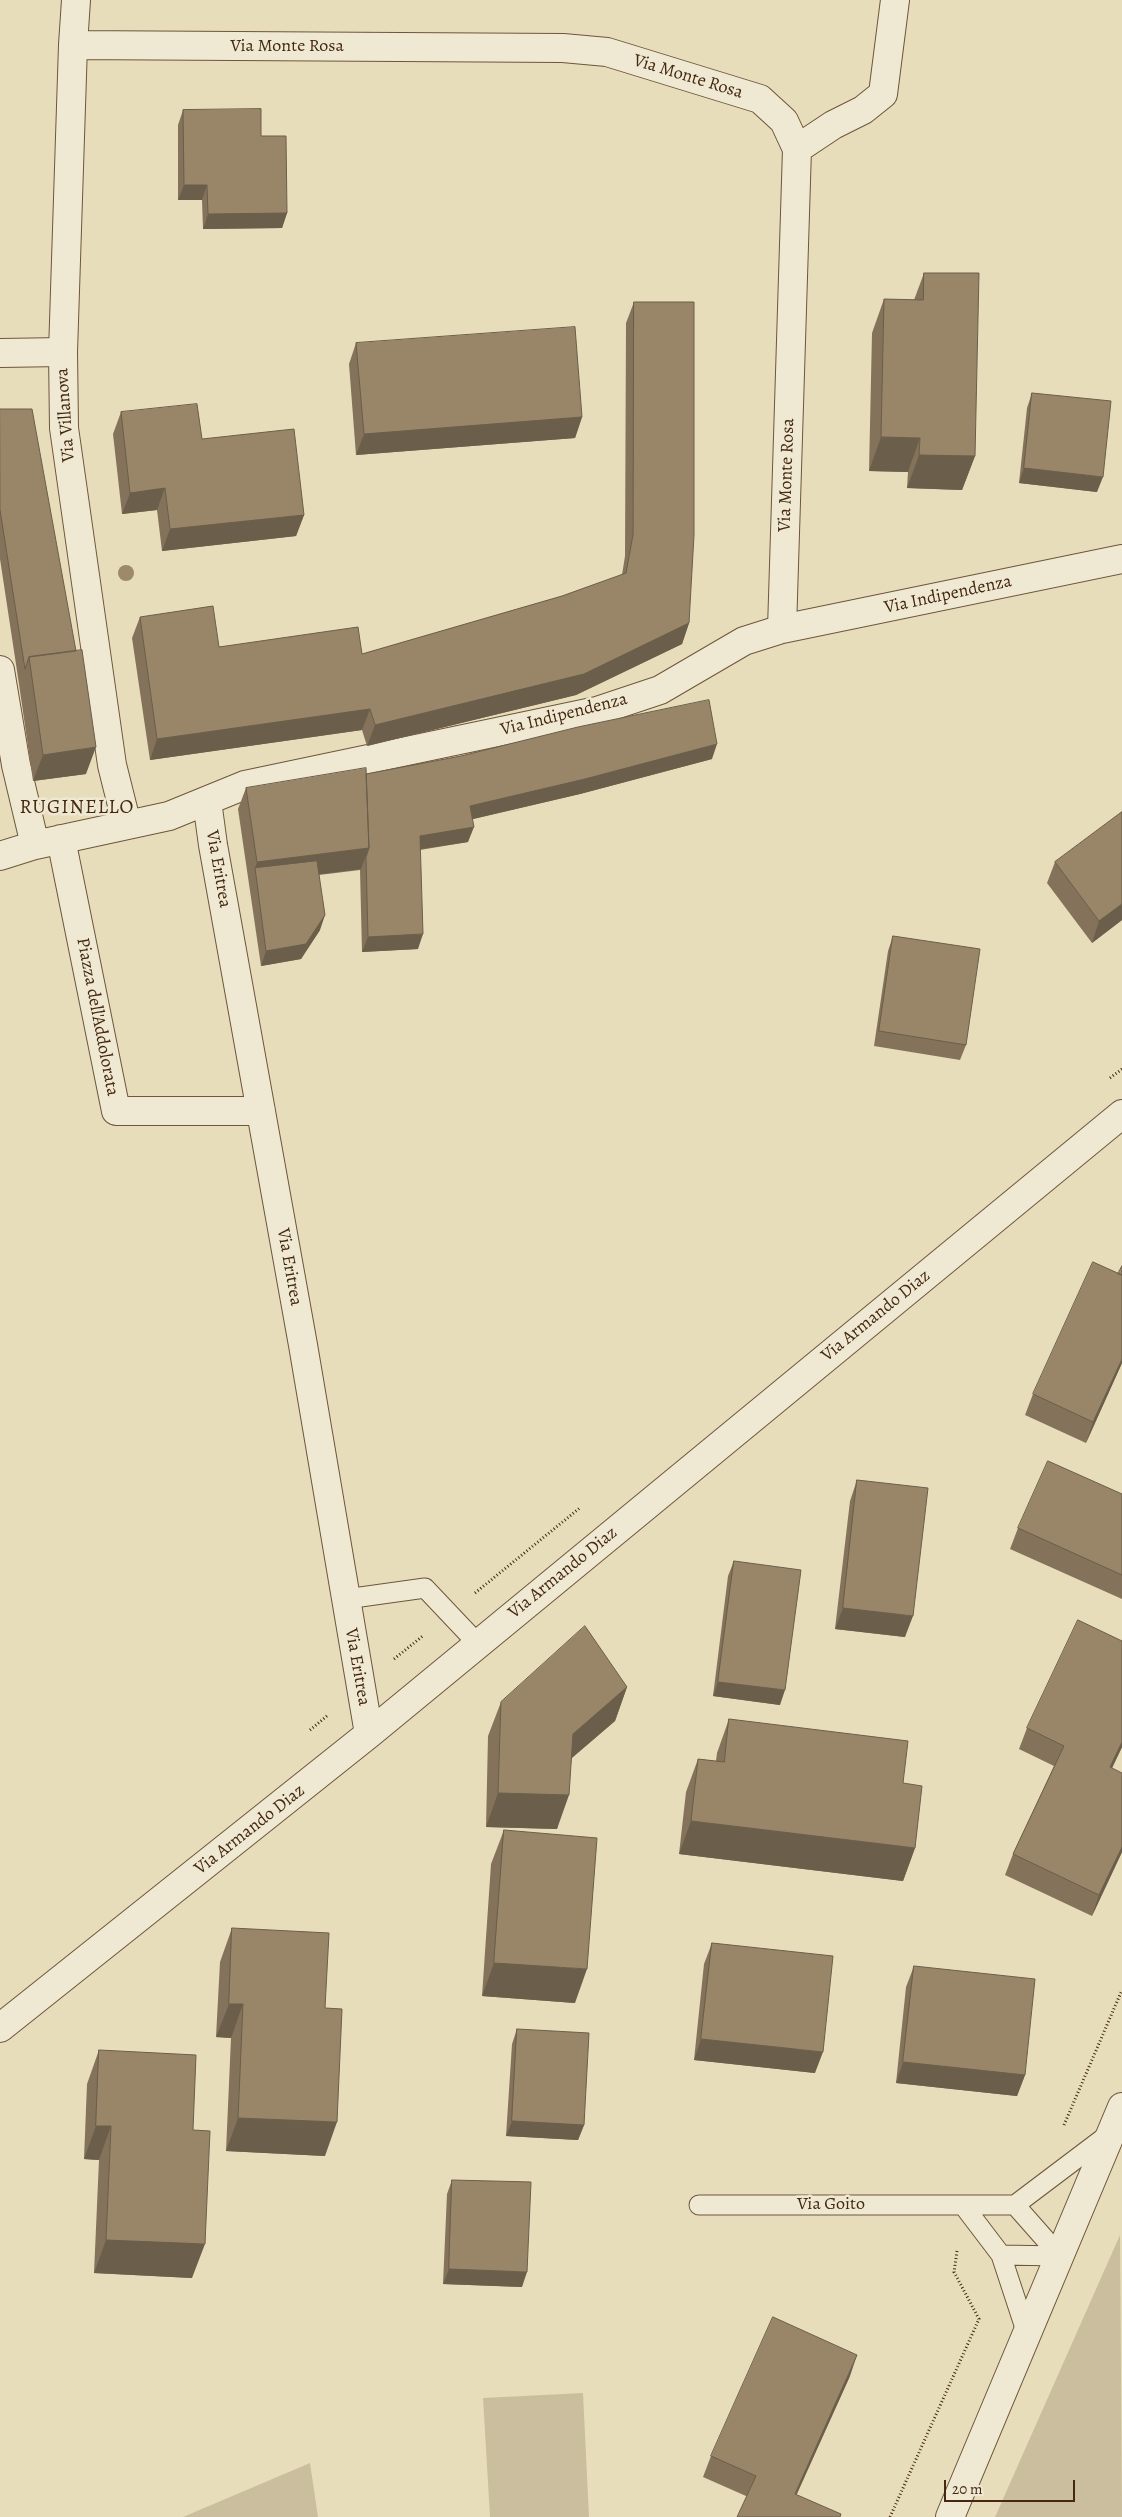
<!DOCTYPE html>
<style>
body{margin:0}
#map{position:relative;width:1122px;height:2517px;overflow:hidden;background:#e7ddbb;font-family:Alegreya,serif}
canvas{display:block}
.scale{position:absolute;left:944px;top:2480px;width:131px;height:22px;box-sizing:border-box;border:2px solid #452810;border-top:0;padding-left:6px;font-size:15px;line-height:18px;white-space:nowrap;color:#452810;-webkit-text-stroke:4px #efe9d3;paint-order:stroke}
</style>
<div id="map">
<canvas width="1122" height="2517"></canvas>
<div class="scale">20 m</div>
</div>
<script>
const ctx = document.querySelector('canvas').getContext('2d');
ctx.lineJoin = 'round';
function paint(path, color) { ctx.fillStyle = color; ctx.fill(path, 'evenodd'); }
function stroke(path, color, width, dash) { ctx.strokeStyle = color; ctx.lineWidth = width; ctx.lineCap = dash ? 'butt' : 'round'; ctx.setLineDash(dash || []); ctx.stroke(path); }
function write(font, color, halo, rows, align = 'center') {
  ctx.font = font + ' Alegreya,serif'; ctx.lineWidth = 5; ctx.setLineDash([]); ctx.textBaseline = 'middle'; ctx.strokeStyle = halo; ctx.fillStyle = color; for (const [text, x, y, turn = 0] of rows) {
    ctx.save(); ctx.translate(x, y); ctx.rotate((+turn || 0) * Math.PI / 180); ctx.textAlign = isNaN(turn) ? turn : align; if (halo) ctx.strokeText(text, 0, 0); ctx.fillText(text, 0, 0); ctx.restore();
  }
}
paint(new Path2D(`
 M1120,2235L1122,2517H995Z
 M583,2393L589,2517H490L483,2398Z
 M310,2463L318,2517H183Z`), '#cbbe9e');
const service = new Path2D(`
 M346,1599L425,1588L478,1644
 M699,2205H1015L1109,2134
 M963,2205L1001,2255L1027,2334
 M1015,2205L1060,2256
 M1001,2255L1060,2256`);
const minor = new Path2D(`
 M76,0L73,45L63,352L64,428L112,765L127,825
 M73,45L563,48L607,52L760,99L784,121L797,149L782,629
 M797,149L833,125L863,110L883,94L895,0
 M0,353L63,352
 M0,670L16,765L35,845
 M207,801L213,845L303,1345L369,1734
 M61,839L116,1111H261
 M0,856L35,845L169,816L245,785L597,711L660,690L744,641L782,629L1122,559
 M0,2028L369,1734L1122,1114`);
const tertiary = new Path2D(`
 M950,2517L1122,2107`);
stroke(service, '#6e553b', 21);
stroke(minor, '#6e553b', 30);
stroke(tertiary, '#6e553b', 30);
stroke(new Path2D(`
 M1110,1078L1122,1069
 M475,1593L581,1507
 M394,1659L424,1635
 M310,1730L328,1715
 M1064,2125L1122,1990
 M890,2517L979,2319L954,2272L957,2251`), '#452810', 3, [1, 2.5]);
stroke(service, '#efe9d3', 19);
stroke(minor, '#efe9d3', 28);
stroke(tertiary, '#efe9d3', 28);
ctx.fillStyle = '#9d8a6c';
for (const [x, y] of [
 [126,573]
]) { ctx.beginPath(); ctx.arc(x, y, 8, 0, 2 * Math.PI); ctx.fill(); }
paint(new Path2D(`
 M183,110L261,136L287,213L282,228L203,229L202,200H178V125Z
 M924,273L975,456L962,490L907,488L908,472L869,471L872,333L884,299L914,300Z
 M634,302L689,623L682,644L576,695L367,746L362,730L150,760L132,638L140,617L219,647L362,654L562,596L622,575L625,556L626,323Z
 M356,343L582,417L575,438L356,455L349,364Z
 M1032,393L1097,492L1019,483L1027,408Z
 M0,409L86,774L33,781L19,684L0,559Z
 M121,412L202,439L304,515L296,536L162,551L157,510L122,514L113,434Z
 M712,759L580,794L472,819L468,842L420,850L418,949L362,952L360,870L319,875L320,930L301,959L261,966L238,809L246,788L366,774Z
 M1122,812V920L1092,943L1047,883L1055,862Z
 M893,936L966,1045L960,1060L874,1046L888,951Z
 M1122,1363L1086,1443L1025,1415L1033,1394Z
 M857,1480L905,1637L835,1629L850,1501Z
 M1122,1494V1599L1010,1549L1018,1528Z
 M734,1561L780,1705L713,1696L728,1576Z
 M1122,1641V1747L1112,1768L1122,1852L1092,1916L1005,1875L1013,1854L1054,1766L1019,1749L1027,1728Z
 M627,1687L615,1721L572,1758L557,1829L486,1827L488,1736L501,1702Z
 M729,1719L903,1783L915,1848L903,1881L679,1854L686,1792L698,1759L716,1761L717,1753Z
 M504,1830L575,2003L482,1996L491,1864Z
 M232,1928L325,2008V2156L226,2151L231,2038L216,2037L220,1962Z
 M712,1943L815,2073L694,2060L704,1964Z
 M914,1966L1025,2075L1017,2096L896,2083L906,1987Z
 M517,2029L584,2125L578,2140L506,2136L512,2044Z
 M99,2050L193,2130L192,2278L94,2273L99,2160L84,2159L87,2084Z
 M452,2180L522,2287L443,2284L447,2194Z
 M850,2376L797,2494L746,2496L703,2477L711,2456Z`), '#84735a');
paint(new Path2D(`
 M184,185H207L202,200H178Z
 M287,213L282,228L203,229L208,214Z
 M582,417L575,438L356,455L364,434Z
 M881,437L920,438L908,472L869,471Z
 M919,455L975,456L962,490L907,488Z
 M1024,468L1103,477L1097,492L1019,483Z
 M165,488L157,510L122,514L130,493Z
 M304,515L296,536L162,551L170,529Z
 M689,623L682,644L576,695L367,746L375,725Z
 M370,709L362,730L150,760L157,739Z
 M717,744L712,759L580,794L465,821L470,806Z
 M96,747L86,774L33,781L43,755Z
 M474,827L468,842L414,850L420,836Z
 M369,848L361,869L257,882L255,868L257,862Z
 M1122,904V920L1092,943L1099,921Z
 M325,915L320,930L301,959L261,966L266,951Z
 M423,934L418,949L362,952L368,937Z
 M1122,1359V1363L1086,1443L1093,1422Z
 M843,1608L913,1616L905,1637L835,1629Z
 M718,1682L785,1690L780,1705L713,1696Z
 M627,1687L615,1721L561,1767L573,1734Z
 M1122,1742V1747L1102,1789L1110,1767Z
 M498,1793L569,1795L557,1829L486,1827Z
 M691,1821L915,1848L903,1881L679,1854Z
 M1122,1847V1852L1092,1916L1099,1895Z
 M494,1963L587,1969L575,2003L482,1996Z
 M229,2004H243L231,2038L216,2037Z
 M701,2039L823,2052L815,2073L694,2060Z
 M903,2062L1025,2075L1017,2096L896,2083Z
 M238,2118L337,2122L325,2156L226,2151Z
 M512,2121L584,2125L578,2140L506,2136Z
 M96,2126H111L99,2160L84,2159Z
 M106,2240L205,2244L192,2278L94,2273Z
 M449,2269L527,2272L522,2287L443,2284Z
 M857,2355L850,2376L787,2515L795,2494Z`), '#6b5e4a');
const building = new Path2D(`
 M261,109V136H286L287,213L208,214L207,185H184L183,110Z
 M924,273H979L975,456L919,455L920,438L881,437L884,299L923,300Z
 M634,302H694V535L689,623L584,674L375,725L370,709L157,739L140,617L213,606L219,647L358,627L362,654L562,596L626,573L633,535Z
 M575,327L582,417L364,434L356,343Z
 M1032,393L1111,401L1103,477L1024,468Z
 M197,404L202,439L294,429L304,515L170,529L165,488L130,493L121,412Z
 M0,409H32L76,651L29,657L25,669L0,510Z
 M82,650L96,747L43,755L29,657Z
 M709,700L717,744L585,779L470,806L474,827L420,836L423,934L368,937L366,857L369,848L366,774L461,756L578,727Z
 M366,768L369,848L257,862L246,788Z
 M1122,812V904L1099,921L1055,862Z
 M317,861L325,915L306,944L266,951L255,868Z
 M893,936L980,949L966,1045L879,1031Z
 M1093,1262L1122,1275V1359L1093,1422L1033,1394Z
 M1122,1266V1275L1118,1274Z
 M1048,1461L1122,1494V1575L1018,1528Z
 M857,1480L928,1488L913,1616L843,1608Z
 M734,1561L801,1570L785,1690L718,1682Z
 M1078,1620L1122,1641V1742L1110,1767L1122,1773V1847L1099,1895L1013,1854L1064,1746L1027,1728Z
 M585,1626L627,1687L573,1734L569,1795L498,1793L501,1702Z
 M729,1719L908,1741L903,1783L922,1786L915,1848L691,1821L698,1759L724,1762Z
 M504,1830L597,1838L587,1969L494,1963Z
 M232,1928L329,1933L325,2008L342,2009L337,2122L238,2118L243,2004H229Z
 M712,1943L833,1956L823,2052L701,2039Z
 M914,1966L1035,1979L1025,2075L903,2062Z
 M517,2029L589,2033L584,2125L512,2121Z
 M99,2050L196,2055L193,2130L210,2131L205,2244L106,2240L111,2126H96Z
 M452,2180L531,2182L527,2272L449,2269Z
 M773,2317L857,2355L795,2494L841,2514L840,2517H737L756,2476L711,2456Z`);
paint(building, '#998669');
stroke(building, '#6b5e4a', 1);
write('18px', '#452810', '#efe9d3', [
 ["Via Monte Rosa",287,47],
 ["Via Monte Rosa",688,77,17],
 ["Via Villanova",66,415,-94],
 ["Via Monte Rosa",787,475,-88],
 ["Via Indipendenza",948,595,-12],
 ["Via Indipendenza",564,715,-14],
 ["Via Eritrea",218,869,80],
 ["Piazza dell'Addolorata",97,1017,79],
 ["Via Eritrea",289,1267,80],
 ["Via Armando Diaz",876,1316,-39],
 ["Via Armando Diaz",563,1573,-39],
 ["Via Eritrea",357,1667,80],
 ["Via Armando Diaz",250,1830,-38],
 ["Via Goito",831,2205]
]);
ctx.letterSpacing = '1px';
write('20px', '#452810', '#efe9d3', [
 ["RUGINELLO",77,808]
]);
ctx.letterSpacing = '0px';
</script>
